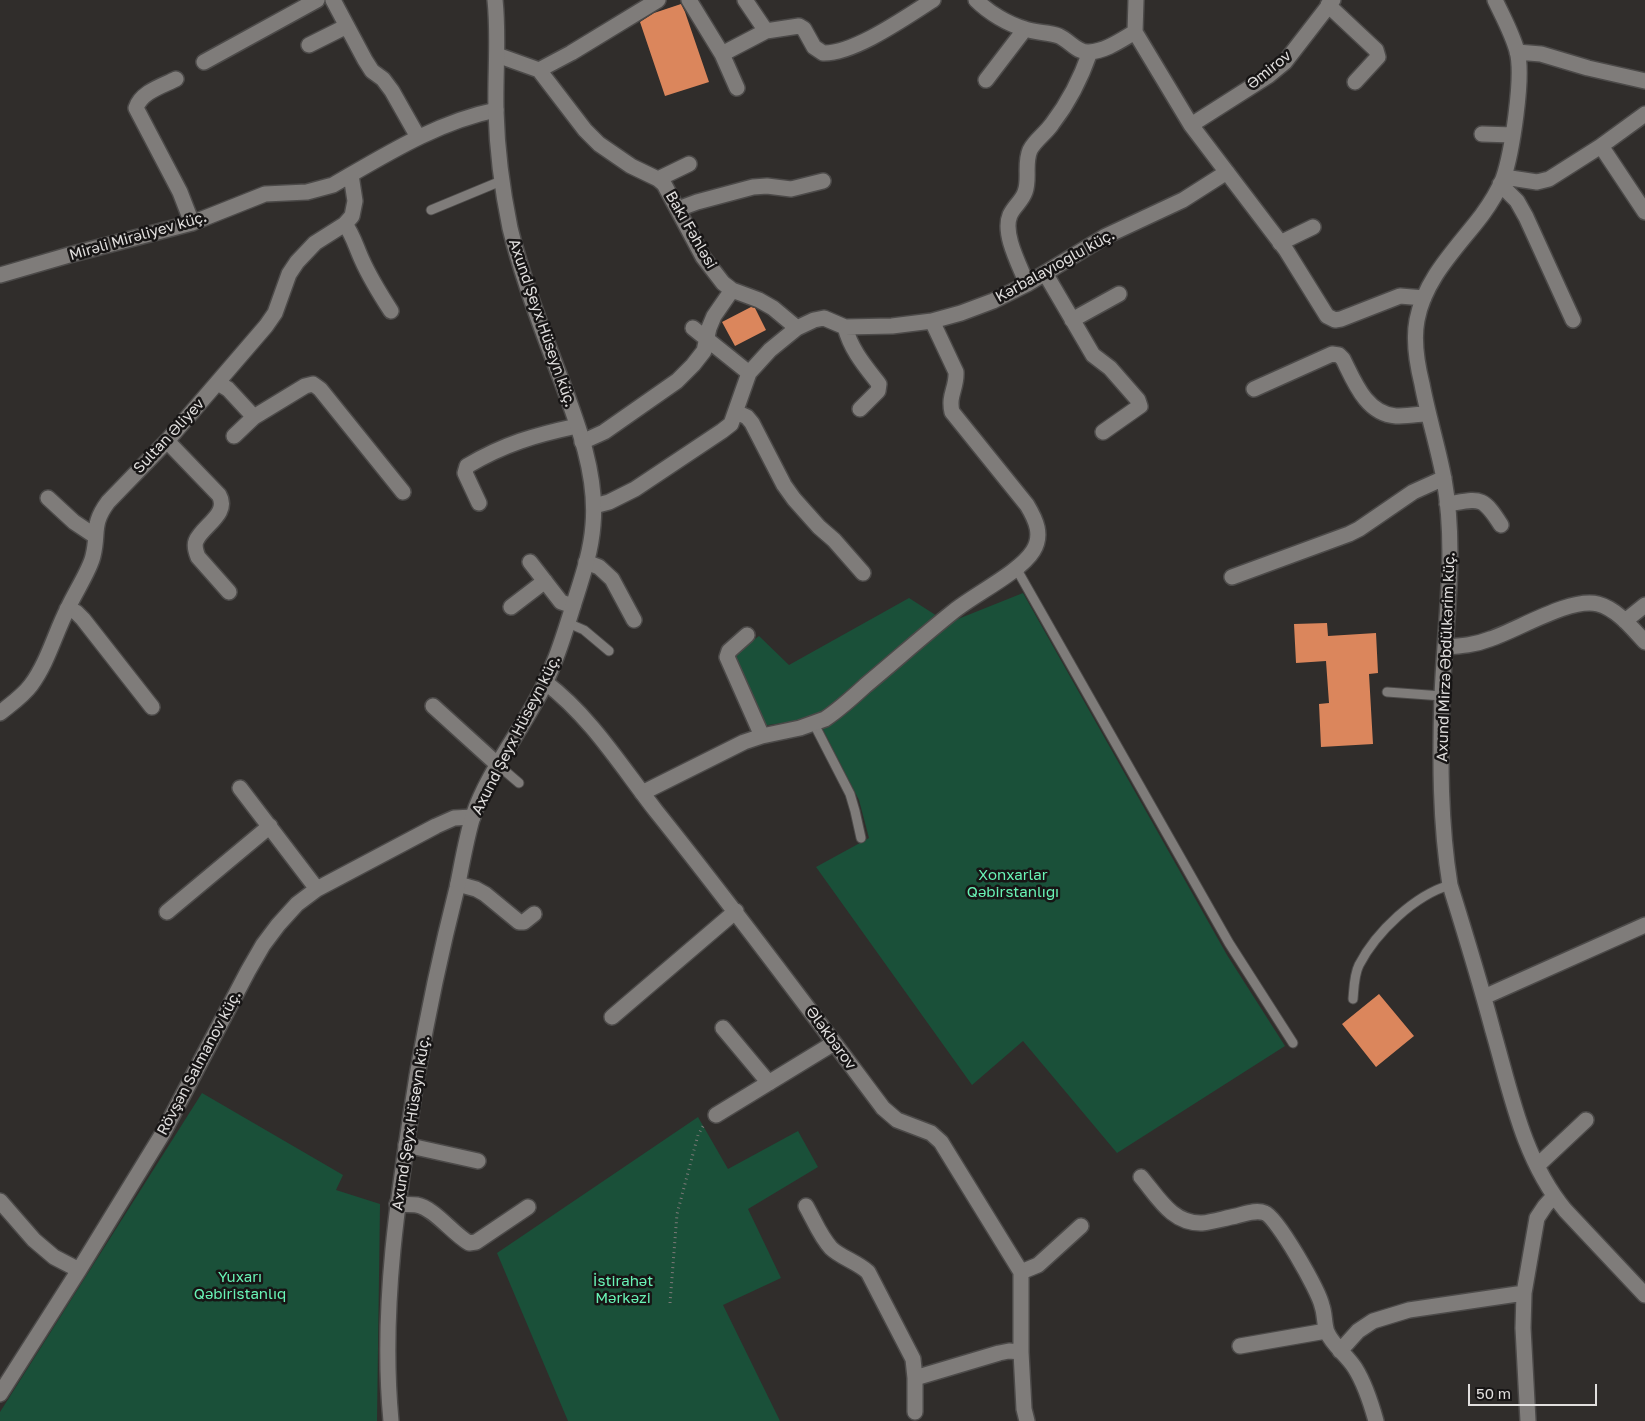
<!DOCTYPE html>
<meta charset="utf-8">
<style>
body{margin:0}
#map{position:relative;width:1645px;height:1421px;overflow:hidden;background:#302d2b;font-family:"Golos Text",sans-serif}
canvas{display:block}
.scale{position:absolute;left:1468px;top:1384px;width:129px;height:22px;box-sizing:border-box;border:2px solid #e1dfde;border-top:0;padding-left:6px;font-size:15px;line-height:18px;white-space:nowrap;color:#e1dfde;-webkit-text-stroke:4px #171515;paint-order:stroke}
</style>
<div id="map">
<canvas width="1645" height="1421"></canvas>
<div class="scale">50 m</div>
</div>
<script>
const ctx = document.querySelector('canvas').getContext('2d');
ctx.lineJoin = 'round';
function paint(path, color) { ctx.fillStyle = color; ctx.fill(path, 'evenodd'); }
function stroke(path, color, width, dash) { ctx.strokeStyle = color; ctx.lineWidth = width; ctx.lineCap = dash ? 'butt' : 'round'; ctx.setLineDash(dash || []); ctx.stroke(path); }
function write(font, color, halo, rows, align = 'center') {
  ctx.font = font + ' "Golos Text",sans-serif'; ctx.lineWidth = 5; ctx.setLineDash([]); ctx.textBaseline = 'middle'; ctx.strokeStyle = halo; ctx.fillStyle = color; for (const [text, x, y, turn = 0] of rows) {
    ctx.save(); ctx.translate(x, y); ctx.rotate((+turn || 0) * Math.PI / 180); ctx.textAlign = isNaN(turn) ? turn : align; if (halo) ctx.strokeText(text, 0, 0); ctx.fillText(text, 0, 0); ctx.restore();
  }
}
paint(new Path2D(`
 M1023,593L1227,955L1285,1046L1117,1153L1023,1041L972,1085L816,867L869,838L859,800L817,718L761,726L732,656L759,636L789,665L909,598L948,623Z
 M202,1093L343,1175L336,1190L380,1204L377,1421H0V1412Z
 M698,1117L728,1169L798,1131L818,1167L748,1209L781,1278L723,1305L780,1421H568L497,1253Z`), '#1a5039');
paint(new Path2D(`
 M681,4L685,12L709,82L665,96L640,22L654,13Z
 M751,307L755,308L766,330L735,346L722,322Z
 M1327,623L1328,636L1376,633L1378,673L1369,674L1373,744L1321,747L1319,704L1329,703L1326,661L1296,663L1294,624Z
 M1379,994L1414,1036L1376,1067L1342,1024Z`), '#db865c');
const lane = new Path2D(`
 M431,210L501,181
 M1016,568L1229,943L1293,1043
 M568,623L584,630L609,651
 M1387,692L1442,696
 M814,724L850,794L855,811L861,838
 M498,765L519,783
 M1353,999C1354,988 1354,975 1359,965C1376,932 1415,895 1450,885`);
const street = new Path2D(`
 M333,0L365,60L372,71L383,79L392,91L418,137
 M689,0L722,54L766,31L799,26L804,29L814,47L823,53C854,54 906,17 933,0
 M745,0L766,31
 M976,0C989,13 1008,24 1025,29C1036,33 1049,32 1059,36C1070,41 1077,53 1089,52C1106,51 1121,40 1135,32
 M1136,0L1135,32L1191,125L1286,250L1327,316L1335,320L1341,319L1400,296L1424,298
 M1495,0C1503,17 1512,33 1517,51C1524,76 1512,153 1503,179C1498,191 1490,204 1482,215C1457,248 1425,278 1417,320C1413,341 1417,364 1422,384C1428,416 1438,447 1444,479C1457,551 1445,623 1442,696C1440,759 1440,823 1450,885C1465,933 1480,982 1493,1031C1511,1093 1523,1159 1565,1210L1645,1295
 M1328,5L1376,50L1378,57L1355,82
 M309,45L347,26
 M1517,52L1541,54L1588,68L1645,81
 M722,54L737,88
 M497,55L539,70L585,130L599,144L631,166L658,179L664,184L703,257L723,283L732,290L759,300L773,308L797,328
 M204,62L317,0
 M539,70L571,53L658,0
 M176,79C162,86 141,92 136,108L180,192L192,223
 M986,80L1025,29
 M1191,125L1268,76L1285,62L1333,0
 M1482,134L1513,135
 M1601,146L1645,212
 M1504,177L1537,182L1549,179L1601,146L1645,114
 M658,179L689,164
 M1500,184L1517,201L1526,217L1573,320
 M678,209L697,202L753,187L767,186L791,189L823,181
 M345,224C353,235 356,247 362,260C370,278 380,294 391,311
 M1280,243L1313,227
 M1045,273L1093,355L1110,368L1138,400L1140,406L1103,432
 M0,275L69,255L192,223L265,194L307,192L333,185C385,155 437,122 496,110
 M1027,284C1020,266 1002,234 1010,215C1014,206 1022,201 1025,192C1030,179 1024,164 1030,150C1035,140 1046,133 1052,124C1069,102 1081,78 1090,52
 M1072,320L1119,294
 M845,327C851,350 865,366 879,384L878,391L860,409
 M693,328L749,373
 M218,383L228,389L254,417L305,386L313,384L320,389L403,492
 M1254,389L1332,354L1339,355L1343,359C1354,381 1366,414 1396,416C1407,416 1418,414 1428,414
 M736,412L747,417L752,423L784,485L794,499L819,527L834,540L863,573
 M234,436L254,417
 M167,441L219,495C230,514 202,526 196,541C194,546 196,552 198,557L229,592
 M582,442L604,432L677,381L693,365L704,351L709,328L714,316L732,290
 M48,498L74,522L95,536
 M479,503L465,473L467,466C504,444 535,435 577,426
 M1447,504C1480,499 1482,495 1501,525
 M594,506L609,502L635,489L722,431L731,424L749,373L770,350L797,328L814,320L824,318L845,327L892,326L932,321L961,313L993,301L1027,284L1106,236L1183,200L1227,172
 M530,562L561,602L573,606
 M586,562L599,567L612,579L634,620
 M1232,577L1349,534L1359,529L1413,492L1444,478
 M511,607L545,581
 M67,609L76,612L83,619L152,707
 M1625,621L1645,605
 M747,635L729,651L727,657L762,736
 M1445,647C1461,646 1475,645 1490,639C1518,630 1570,597 1598,604C1617,609 1632,628 1645,642
 M545,682C591,717 621,766 656,811C734,908 808,1008 883,1108L897,1120L931,1133L941,1142L1021,1272V1352L1024,1409L1027,1421
 M433,706L498,765
 M0,713C11,704 23,696 31,685C48,662 55,633 68,608C74,594 90,570 93,556C99,532 91,525 108,502L167,441L266,326L275,313L289,274L297,262L315,243L345,224L352,216L355,201L351,175
 M240,788L317,889
 M642,793L744,742L762,736L800,728L825,719C840,709 853,697 866,685C896,660 924,635 954,611C975,594 1020,572 1033,551C1043,535 1036,520 1027,505L952,412C948,395 957,388 956,372L932,321
 M458,884L476,889L485,894L519,922H524L534,914
 M167,912L270,826
 M1484,997L1645,925
 M612,1017L736,911
 M723,1028L769,1083
 M716,1115L834,1043
 M406,1145L478,1161
 M1537,1166L1586,1120
 M1141,1177C1158,1197 1172,1224 1202,1223C1213,1222 1225,1218 1236,1216C1245,1214 1256,1209 1265,1213C1277,1217 1319,1291 1322,1306C1325,1314 1324,1324 1327,1332C1333,1346 1347,1355 1355,1368C1365,1384 1371,1403 1376,1421
 M0,1201L34,1240L54,1257L79,1270
 M397,1204C404,1205 411,1204 417,1205C434,1208 453,1234 469,1243L476,1242L528,1207
 M806,1206C814,1220 820,1236 831,1248C840,1257 857,1262 868,1272L913,1359L915,1378V1412
 M1021,1272L1038,1265L1081,1226
 M1240,1346L1326,1331
 M1340,1351L1358,1331L1373,1321L1409,1310L1524,1293
 M915,1378L999,1353L1009,1351L1021,1352
 M0,1394L79,1270L163,1133L248,971L263,945L278,925L297,904L317,889L436,826L454,818L473,817
 M1528,1421L1523,1328L1524,1293L1537,1218L1545,1206L1554,1196`);
const secondary = new Path2D(`
 M391,1421C380,1306 399,1189 417,1076C428,1012 441,951 457,888C462,864 466,839 473,816C486,777 513,742 533,706C552,674 563,639 574,603C582,578 591,552 593,525C598,469 573,412 554,361C537,317 521,273 510,228C502,189 497,150 496,111C495,74 499,37 495,0`);
stroke(lane, '#4c4a49', 11);
stroke(street, '#4c4a49', 18);
stroke(secondary, '#4c4a49', 18);
stroke(new Path2D(`
 M670,1303L677,1214L698,1135L705,1123`), '#7c7978', 3, [1, 4]);
stroke(lane, '#7f7c7a', 9);
stroke(street, '#7f7c7a', 15);
stroke(secondary, '#7f7c7a', 15);
write('15px', '#e1dfde', '#171515', [
 ["Əmirov",1269,70,-39],
 ["Bakı Fəhləsi",691,230,60],
 ["Mirəli Mirəliyev küç.",138,236,-16],
 ["Kərbalayıoğlu küç.",1055,266,-29],
 ["Axund Şeyx Hüseyn küç.",542,323,71],
 ["Sultan Əliyev",169,436,-47],
 ["Axund Mirzə Əbdülkərim küç.",1446,657,-88],
 ["Axund Şeyx Hüseyn küç.",516,735,-63],
 ["Ələkbərov",831,1038,54],
 ["Rövşən Salmanov küç.",199,1063,-62],
 ["Axund Şeyx Hüseyn küç.",411,1123,-81]
]);
write('15px', '#69f4b6', '#171515', [
 ["Xonxarlar",1013,875],
 ["Qəbirstanlığı",1013,892],
 ["Yuxarı",240,1277],
 ["Qəbiristanlıq",240,1294],
 ["İstirahət",623,1281],
 ["Mərkəzi",623,1298]
]);
</script>
